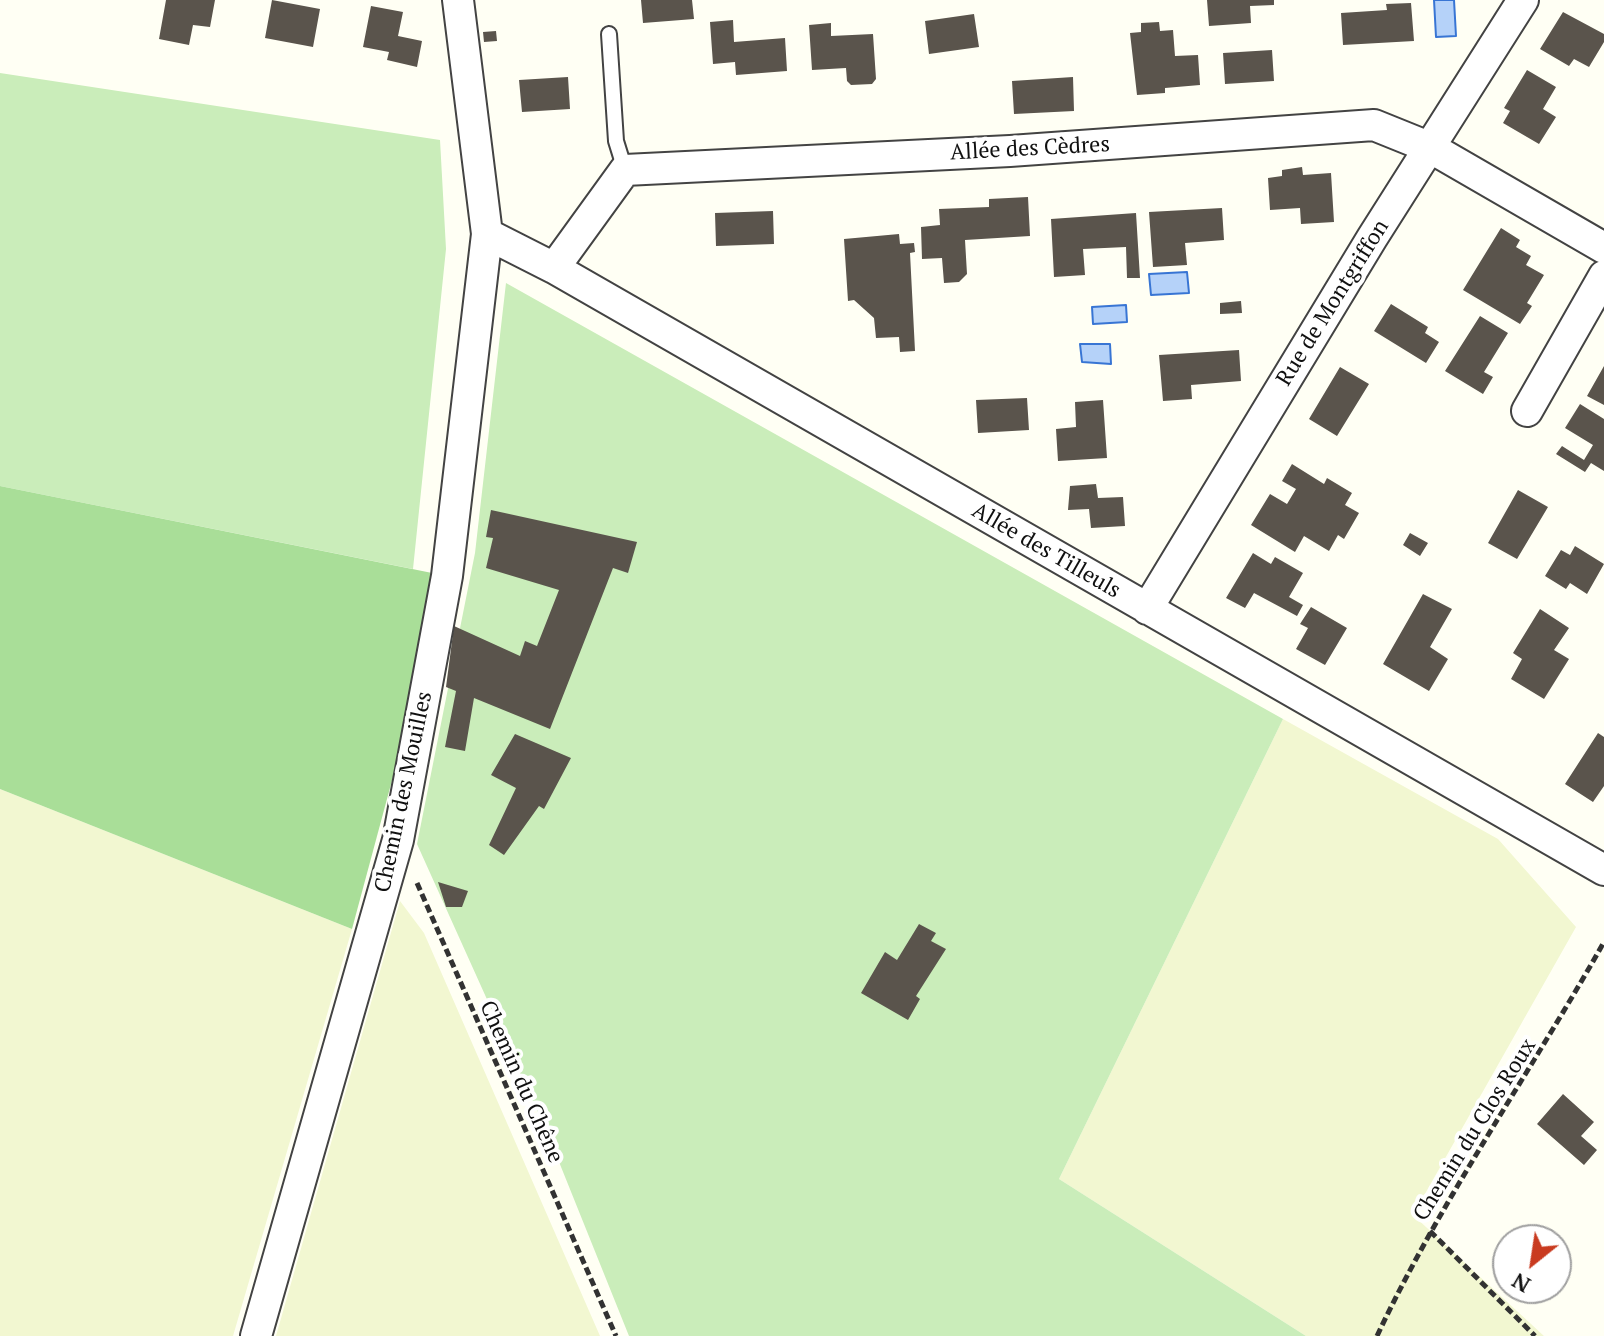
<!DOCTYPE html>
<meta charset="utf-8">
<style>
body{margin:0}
#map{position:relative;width:1604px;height:1336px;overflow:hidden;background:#fffff4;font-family:"PT Serif",serif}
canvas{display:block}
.north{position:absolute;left:1492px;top:1224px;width:80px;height:80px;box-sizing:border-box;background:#fff;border:2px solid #9f9f9f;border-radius:50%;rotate:210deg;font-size:22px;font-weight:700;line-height:32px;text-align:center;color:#101010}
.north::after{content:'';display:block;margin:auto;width:28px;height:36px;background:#c93b20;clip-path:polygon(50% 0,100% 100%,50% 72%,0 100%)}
</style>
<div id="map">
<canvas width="1604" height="1336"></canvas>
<div class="north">N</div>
</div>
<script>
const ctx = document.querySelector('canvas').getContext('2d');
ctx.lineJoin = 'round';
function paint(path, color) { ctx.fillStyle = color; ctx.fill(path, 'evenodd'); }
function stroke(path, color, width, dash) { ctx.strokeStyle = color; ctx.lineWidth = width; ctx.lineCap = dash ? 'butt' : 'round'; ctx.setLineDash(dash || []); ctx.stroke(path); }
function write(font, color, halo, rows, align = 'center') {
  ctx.font = font + ' "PT Serif",serif'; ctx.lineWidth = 8; ctx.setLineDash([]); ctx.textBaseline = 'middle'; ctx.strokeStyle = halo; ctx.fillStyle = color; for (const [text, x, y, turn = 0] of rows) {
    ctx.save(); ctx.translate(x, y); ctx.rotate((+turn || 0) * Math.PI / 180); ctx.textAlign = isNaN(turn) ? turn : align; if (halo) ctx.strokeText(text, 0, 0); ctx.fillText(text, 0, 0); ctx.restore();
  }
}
paint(new Path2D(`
 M1283,719L1498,839L1576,927L1413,1215L1544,1336H1306L1059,1179Z
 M0,789L352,929L233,1336H0Z
 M400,901L424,933L600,1336H276Z`), '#f2f7d1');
paint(new Path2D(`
 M0,73L440,140L446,249L413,569L0,486Z
 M506,283L1283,719L1059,1179L1306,1336H629L549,1137L417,844L475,553Z`), '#caedba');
paint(new Path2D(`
 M0,486L447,576L352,929L0,789Z`), '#a9de98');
const water = new Path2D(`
 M1434,0H1454L1456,36L1436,37Z
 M1187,272L1189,293L1151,295L1149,274Z
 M1126,305L1127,322L1093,324L1092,307Z
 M1080,344H1110L1111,364L1082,362Z`);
paint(water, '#b5d2f9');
stroke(water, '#3875d4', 2);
paint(new Path2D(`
 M166,0H215L210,27L193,25L189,45L159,39Z
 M272,0L320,9L313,47L265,38Z
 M641,0H692L694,19L643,23Z
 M1207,0H1274V5L1250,6L1251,23L1209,26Z
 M1411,3L1414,41L1343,45L1341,13L1387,10L1386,4Z
 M371,6L403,12L398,36L422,41L417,67L387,60L389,52L363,47Z
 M1563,12L1604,34V42L1589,67L1574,59L1569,66L1540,49Z
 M974,14L979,47L929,54L925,21Z
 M733,20L734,42L785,38L787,71L736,75L735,62L713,64L710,22Z
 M1159,22L1160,31L1173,30L1175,56L1198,55L1200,85L1165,88V93L1137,95L1130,33L1141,32V23Z
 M831,23V36L873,34L876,79L872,84L851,85L847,81L846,68L812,70L809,25Z
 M496,31L497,41L484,42L483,32Z
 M1272,50L1274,81L1225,84L1223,53Z
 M1527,70L1556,87L1543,109L1556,117L1539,144L1503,123L1510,111L1504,108Z
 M568,77L570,109L522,112L519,80Z
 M1073,77L1074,111L1014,114L1012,81Z
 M1302,167L1303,175L1331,173L1334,222L1301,224L1300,208L1270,210L1268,178L1282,176V170Z
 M1028,197L1030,236L965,240L967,274L959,282L944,283L942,258L922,259L921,227L940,225L939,209L989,207V199Z
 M1222,208L1224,240L1185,243L1187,265L1153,267L1149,212Z
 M773,211L774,244L716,246L715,213Z
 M1136,213L1140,278H1127L1126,247L1083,249L1085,275L1054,277L1051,219Z
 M1501,228L1520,240L1516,247L1531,256L1526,265L1544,275L1527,303L1532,306L1520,324L1463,290Z
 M899,234L900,244L914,243L915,252L910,253L915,351L900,352L899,337L876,338L874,318L854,300L848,301L844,239Z
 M1241,301L1242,313L1220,314V303Z
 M1391,304L1428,327L1425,333L1439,342L1426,363L1374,331Z
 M1480,316L1508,333L1484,372L1493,377L1483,394L1445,371Z
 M1239,350L1241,381L1191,385L1192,399L1163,401L1159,355Z
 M1604,366V405L1587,396Z
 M1340,367L1369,384L1337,436L1309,419Z
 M1027,398L1029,430L978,433L976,400Z
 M1103,400L1107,458L1058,461L1056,429L1076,427L1075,402Z
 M1580,404L1604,419V471L1591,463L1585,472L1556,454L1562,446L1584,460L1593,445L1565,428Z
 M1292,464L1324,484L1327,478L1352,493L1345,505L1359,513L1344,539L1338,535L1329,551L1304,536L1295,552L1251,525L1270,494L1287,504L1296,489L1282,481Z
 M1096,484L1098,498L1123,497L1125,526L1091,528L1089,509L1068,510L1070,486Z
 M1518,490L1548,507L1517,559L1488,543Z
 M491,510L637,542L628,573L613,568L550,729L474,698L465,751L445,747L456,691L446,687L454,626L520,656L525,641L537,646L559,590L486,568L493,538L486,537Z
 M1410,533L1428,543L1420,556L1403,545Z
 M1575,546L1604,564L1587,594L1570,583L1566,589L1545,576L1561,550L1570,555Z
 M1253,553L1271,564L1275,557L1303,573L1289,597L1303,605L1297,616L1254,593L1245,608L1226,598Z
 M1423,594L1452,609L1430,647L1448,659L1429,691L1383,664Z
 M1311,607L1347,628L1325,665L1296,649L1308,628L1300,624Z
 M1540,609L1569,628L1554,650L1569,659L1544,699L1511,679L1522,659L1513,653Z
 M1598,733L1604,737V786L1593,802L1565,784Z
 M515,734L571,758L544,809L539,806L504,855L489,845L516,788L491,775Z
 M438,882L468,891L462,907H446Z
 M919,924L936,933L931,941L946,949L916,996L920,999L908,1020L861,993L885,952L897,960Z
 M1563,1094L1594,1122L1581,1136L1597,1150L1584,1165L1537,1124Z`), '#5a544c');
const service = new Path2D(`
 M609,34L616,141L625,170`);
const minor = new Path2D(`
 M487,234L554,268L1604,870
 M554,268L625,170L1010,151L1374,125L1431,148L1604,248
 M1527,411L1604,276
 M1147,609L1372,238L1523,0
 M256,1336L398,840L447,576L487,234L458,0`);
stroke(service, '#434343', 18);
stroke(minor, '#434343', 34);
stroke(new Path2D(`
 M417,883L616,1336
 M1430,1231L1535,1336
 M1377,1336C1442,1198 1529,1075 1604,942`), '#323232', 5, [8, 4]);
stroke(service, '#fff', 14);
stroke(minor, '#fff', 30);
write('22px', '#101010', '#fff', [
 ["Allée des Cèdres",1030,149,-3],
 ["Rue de Montgriffon",1333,303,-58],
 ["Allée des Tilleuls",1046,551,30],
 ["Chemin des Mouilles",404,792,-78],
 ["Chemin du Chêne",521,1082,66],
 ["Chemin du Clos Roux",1475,1130,-58]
]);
</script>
